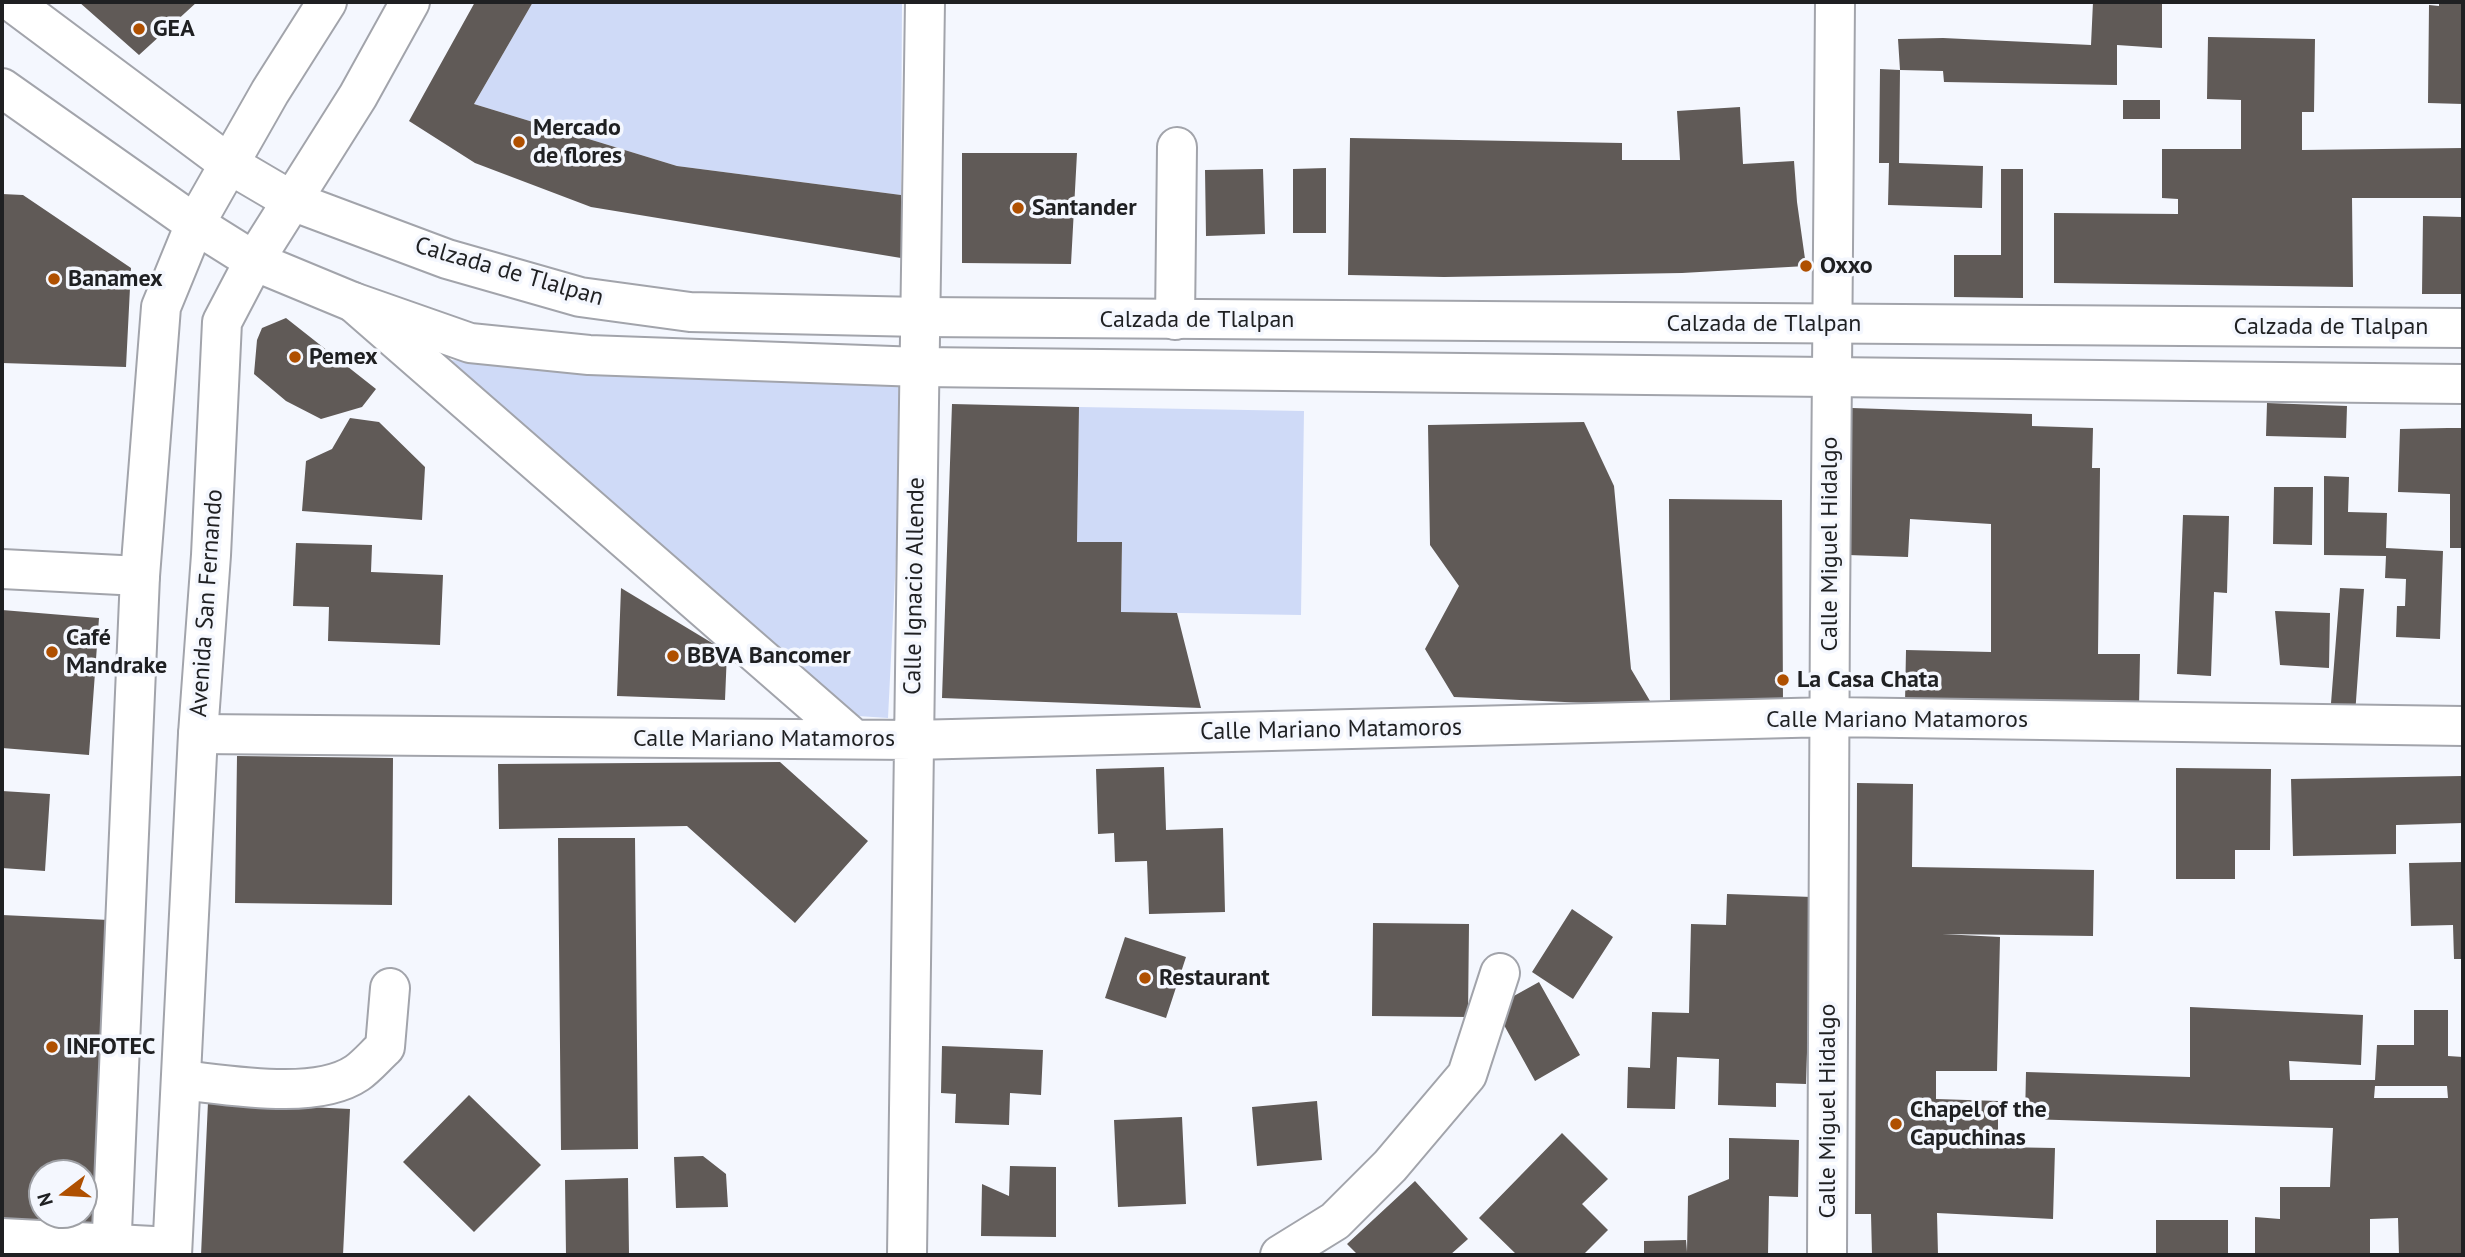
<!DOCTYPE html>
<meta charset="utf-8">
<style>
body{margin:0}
#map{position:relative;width:2465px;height:1257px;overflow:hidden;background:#f4f7fe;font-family:"PT Sans",sans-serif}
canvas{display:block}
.frame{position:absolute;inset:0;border:4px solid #1f2022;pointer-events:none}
.north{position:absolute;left:28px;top:1159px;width:70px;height:70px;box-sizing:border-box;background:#f4f7fe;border:2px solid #9fa1a6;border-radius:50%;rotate:253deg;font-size:19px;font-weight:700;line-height:28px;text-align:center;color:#1f2022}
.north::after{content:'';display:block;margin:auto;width:24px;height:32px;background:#af5001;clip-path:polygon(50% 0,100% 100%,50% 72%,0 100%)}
</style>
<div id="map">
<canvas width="2465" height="1257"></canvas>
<div class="frame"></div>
<div class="north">N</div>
</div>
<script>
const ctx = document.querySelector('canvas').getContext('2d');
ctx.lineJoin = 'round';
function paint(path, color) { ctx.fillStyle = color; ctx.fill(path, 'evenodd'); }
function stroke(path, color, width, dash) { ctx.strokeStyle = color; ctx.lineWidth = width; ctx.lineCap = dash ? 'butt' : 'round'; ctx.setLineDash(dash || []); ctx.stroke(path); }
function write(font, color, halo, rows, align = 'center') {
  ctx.font = font + ' "PT Sans",sans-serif'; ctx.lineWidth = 7; ctx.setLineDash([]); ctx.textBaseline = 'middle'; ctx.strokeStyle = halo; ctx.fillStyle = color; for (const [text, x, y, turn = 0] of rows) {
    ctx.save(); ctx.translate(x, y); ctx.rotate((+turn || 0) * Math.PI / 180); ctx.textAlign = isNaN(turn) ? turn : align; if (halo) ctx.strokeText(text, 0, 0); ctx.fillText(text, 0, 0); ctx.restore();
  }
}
paint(new Path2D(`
 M533,2H902L901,195L677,166L474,104Z
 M447,360L905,375L888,718L858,716Z
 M1079,407L1304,411L1301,615L1121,612L1122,543L1077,542Z`), '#cfdaf7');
paint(new Path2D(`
 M79,2H197L139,55Z
 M475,2H533L474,104L677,166L901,195V258L591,207L475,163L409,121Z
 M2093,2H2162V48L2117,45V85L1944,82L1943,71L1900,70L1899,163L1983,166L1982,208L1888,205L1889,163H1879L1880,69L1900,70L1898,39L1943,38L2091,45Z
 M2439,2H2463V104L2428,103L2429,5L2439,6Z
 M2208,37L2315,39L2314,112H2302V150L2463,148V198H2352L2353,287L2054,283V213L2178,214V199L2162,198V149H2241V100L2207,99Z
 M2123,100H2160V119H2123Z
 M1740,107L1743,164L1794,161L1797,202L1806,266L1682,273L1444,277L1348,275L1350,138L1622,143V160H1680L1677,111Z
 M962,153H1077L1071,264L962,263Z
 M1326,168V233H1293V169Z
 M1263,169L1265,234L1206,236L1205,170Z
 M2001,169H2023V298L1954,297V255H2001Z
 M2,194L23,195L131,268L126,367L2,363Z
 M2423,216L2463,217V294H2422Z
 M286,318L376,389L362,407L321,419L286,401L254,374L257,340L262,328Z
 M2267,403L2347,406L2346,438L2266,436Z
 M952,404L1079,407L1077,542H1122L1121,612L1177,613L1201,708L942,698Z
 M1852,408L2032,414V426L2093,428L2092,468H2100L2098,654H2140L2139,707L1905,703L1906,650L1991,652V524L1910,519L1908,557L1848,555Z
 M350,418L379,422L425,467L422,520L302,511L306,461L332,449Z
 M1584,422L1614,486L1631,669L1653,706L1454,697L1425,649L1459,586L1430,545L1428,425Z
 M2448,428H2463V548H2450V494L2398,492L2400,429Z
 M2324,476L2349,477L2348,512L2387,513L2386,548L2443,551L2440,639L2396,637L2397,606H2405L2406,579L2385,578L2386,556L2324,555Z
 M2274,487H2313L2312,545L2273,544Z
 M1669,499L1782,500L1783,703H1670Z
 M2183,515L2229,516L2227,593L2214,592L2211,676L2177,674Z
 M296,543L372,545L371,572L443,575L440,645L328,641L329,607L293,606Z
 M621,588L727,652L725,700L617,696Z
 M2340,588L2364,589L2355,715L2330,716Z
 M2,610L99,618L89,755L2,748Z
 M2275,611L2330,613L2329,668L2280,665Z
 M237,756L393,758L392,905L235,903Z
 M780,762L868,841L795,923L687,826L499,829L498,764Z
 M1164,767L1166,830L1223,828L1225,912L1149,914L1147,861L1115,862L1114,833L1098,834L1096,769Z
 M2176,768L2271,769L2270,850H2235V879H2176Z
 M2463,776V823L2396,825V854L2293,856L2291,779Z
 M1857,783L1913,784L1912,867L2094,870L2093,936L1942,934L2000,937L1997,1071H1936V1099L1998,1101V1147L2055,1148L2053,1219L1937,1213L1938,1255H1872L1871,1214H1855Z
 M2,791L50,794L45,871L2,868Z
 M558,838H635L638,1149L561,1150Z
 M2463,862V959H2454L2453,925L2411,926L2409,863Z
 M1727,894L1812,897L1806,1084L1776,1083V1107L1718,1105L1719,1059L1677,1057L1675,1109L1627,1108L1628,1067L1650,1068L1652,1012L1689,1013L1691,924L1726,925Z
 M1572,909L1613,937L1573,999L1532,972Z
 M2,915L109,920L93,1224L2,1219ZM42,1173H84V1215H42Z
 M1373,923L1469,924L1468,1017L1372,1016Z
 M1125,937L1186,957L1166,1018L1105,998Z
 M1539,982L1580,1055L1535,1081L1494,1007Z
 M2190,1007L2363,1015L2361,1065L2289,1061L2290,1080H2375L2377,1045H2414V1010H2448V1056L2463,1057V1255H2399L2398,1218L2370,1219V1255H2255V1217L2280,1219V1187H2330L2333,1128L2025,1119L2026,1072L2190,1077ZM2375,1086H2447L2448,1098H2374Z
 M942,1046L1043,1050L1041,1095L1010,1093L1009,1125L955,1123L956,1094L941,1093Z
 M469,1095L541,1165L474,1232L403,1162Z
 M1317,1101L1322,1160L1257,1166L1252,1107Z
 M208,1102L350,1109L343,1255H201Z
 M1182,1117L1186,1204L1118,1207L1114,1120Z
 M1562,1133L1608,1179L1582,1204L1608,1230L1583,1255H1517L1479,1218Z
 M1729,1138L1799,1140L1798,1197L1769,1196L1768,1255H1644V1241L1686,1240L1687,1252L1688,1196L1729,1179Z
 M703,1156L726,1174L728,1207L676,1208L674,1157Z
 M1010,1166L1056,1167V1237L981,1236L982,1184L1009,1196Z
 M628,1178L629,1255H566L565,1180Z
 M1415,1181L1468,1239L1450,1255H1358L1347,1244Z
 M2156,1220H2228V1255H2156Z`), '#605a57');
const minor = new Path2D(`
 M353,302L854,739
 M1175,320L1177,147
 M2,569L140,576
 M198,734L912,740L1831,717L2463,726
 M181,1080C229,1085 316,1101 357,1073C367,1066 376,1055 385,1047L390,988
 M2,1238L172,1247
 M907,1255C911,837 920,420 925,2
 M1280,1255L1335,1221L1390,1166L1467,1075L1500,973
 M1827,1255C1830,837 1829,420 1835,2`);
const major = new Path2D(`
 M12,2L229,164L292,201L447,259L580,297L690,312L921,317L2463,328
 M2,88L195,224L254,261L353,302L470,343L589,355L920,367L2463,384
 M111,1255L140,576L161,307L195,224L270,92L327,2
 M172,1255L198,734L211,555L222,322L254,261L358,96L410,2`);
stroke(minor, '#a2a4ab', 42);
stroke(major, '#a2a4ab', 42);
stroke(minor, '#fff', 38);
stroke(major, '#fff', 38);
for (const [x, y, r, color] of [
 [139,29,7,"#af5001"],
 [519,142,7,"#af5001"],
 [1018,208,7,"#af5001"],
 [1806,266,7,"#af5001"],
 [54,279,7,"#af5001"],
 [295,357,7,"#af5001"],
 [52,652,7,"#af5001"],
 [673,656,7,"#af5001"],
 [1783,680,7,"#af5001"],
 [1145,978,7,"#af5001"],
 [52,1047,7,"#af5001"],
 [1896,1124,7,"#af5001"]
]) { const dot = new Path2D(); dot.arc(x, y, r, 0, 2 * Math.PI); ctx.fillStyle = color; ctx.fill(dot); stroke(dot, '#f4f7fe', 2.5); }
write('bold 24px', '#1f2022', '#f4f7fe', [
 ["GEA",153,29],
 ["Mercado",533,128],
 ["de flores",533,156],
 ["Santander",1032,208],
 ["Oxxo",1820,266],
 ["Banamex",68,279],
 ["Pemex",309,357],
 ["Café",66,638],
 ["Mandrake",66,666],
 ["BBVA Bancomer",687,656],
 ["La Casa Chata",1797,680],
 ["Restaurant",1159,978],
 ["INFOTEC",66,1047],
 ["Chapel of the",1910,1110],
 ["Capuchinas",1910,1138]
], 'left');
write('24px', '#1f2022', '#f4f7fe', [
 ["Calzada de Tlalpan",509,272,16],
 ["Calzada de Tlalpan",1197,320],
 ["Calzada de Tlalpan",1764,324],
 ["Calzada de Tlalpan",2331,327],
 ["Calle Miguel Hidalgo",1830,544,-90],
 ["Calle Ignacio Allende",915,586,-89],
 ["Avenida San Fernando",207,603,-86],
 ["Calle Mariano Matamoros",1897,720],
 ["Calle Mariano Matamoros",1331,730,-1],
 ["Calle Mariano Matamoros",764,739],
 ["Calle Miguel Hidalgo",1828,1111,-90]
]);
</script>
